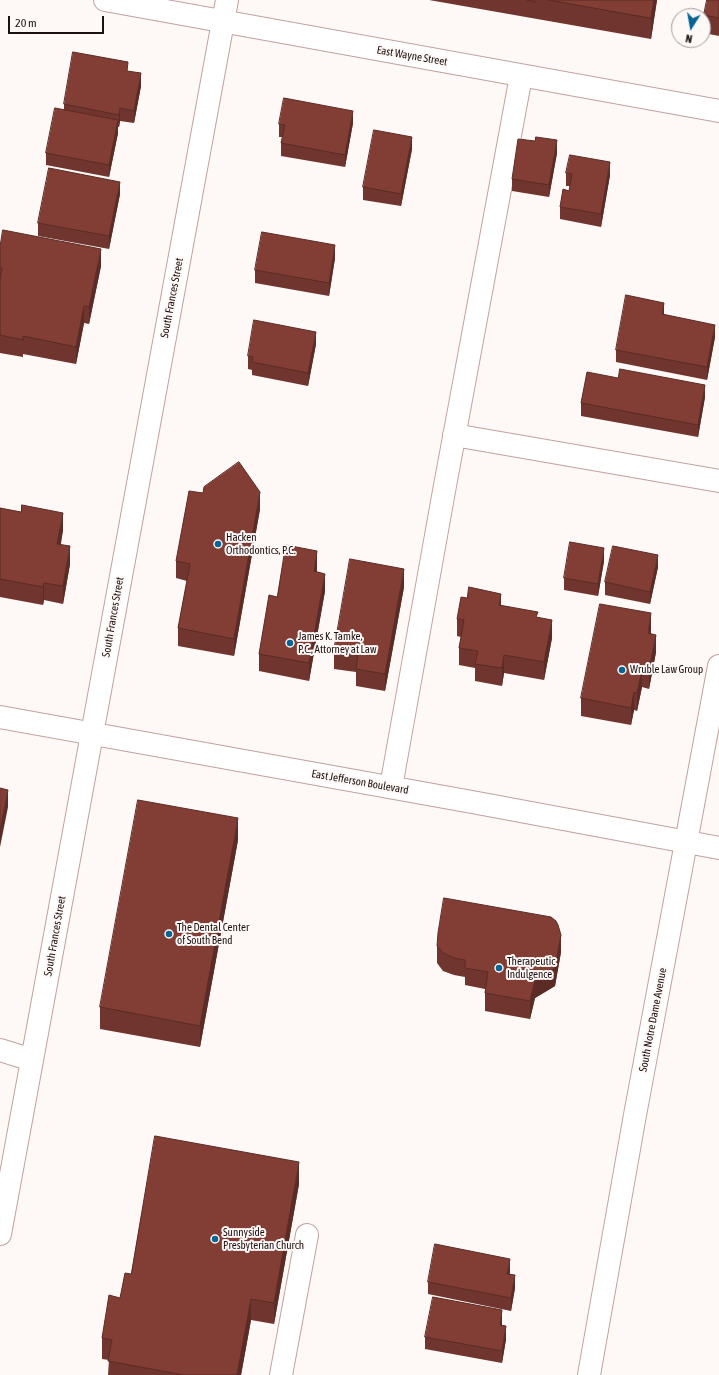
<!DOCTYPE html>
<style>
body{margin:0}
#map{position:relative;width:719px;height:1375px;overflow:hidden;background:#fef8f7;font-family:"Asap Condensed",sans-serif}
canvas{display:block}
.north{position:absolute;left:671px;top:8px;width:40px;height:40px;box-sizing:border-box;background:#fef8f7;border:1px solid #a49c9b;border-radius:50%;rotate:191deg;font-size:11px;font-weight:700;line-height:16px;text-align:center;color:#1c1110}
.north::after{content:'';display:block;margin:auto;width:14px;height:18px;background:#046595;clip-path:polygon(50% 0,100% 100%,50% 72%,0 100%)}
.scale{position:absolute;left:8px;top:16px;width:96px;height:18px;box-sizing:border-box;border:2px solid #1c1110;border-top:0;padding-left:5px;font-size:12px;line-height:14px;white-space:nowrap;color:#1c1110;-webkit-text-stroke:3px #fef8f7;paint-order:stroke}
</style>
<div id="map">
<canvas width="719" height="1375"></canvas>
<div class="north">N</div>
<div class="scale">20 m</div>
</div>
<script>
const ctx = document.querySelector('canvas').getContext('2d');
ctx.lineJoin = 'round';
function stroke(path, color, width, dash) { ctx.strokeStyle = color; ctx.lineWidth = width; ctx.lineCap = dash ? 'butt' : 'round'; ctx.setLineDash(dash || []); ctx.stroke(path); }
function paint(path, color) { ctx.fillStyle = color; ctx.fill(path, 'evenodd'); }
function write(font, color, halo, rows, align = 'center') {
  ctx.font = font + ' "Asap Condensed",sans-serif'; ctx.lineWidth = 4; ctx.setLineDash([]); ctx.textBaseline = 'middle'; ctx.strokeStyle = halo; ctx.fillStyle = color; for (const [text, x, y, turn = 0] of rows) {
    ctx.save(); ctx.translate(x, y); ctx.rotate((+turn || 0) * Math.PI / 180); ctx.textAlign = isNaN(turn) ? turn : align; if (halo) ctx.strokeText(text, 0, 0); ctx.fillText(text, 0, 0); ctx.restore();
  }
}
const minor = new Path2D(`
 M105,0L719,111
 M454,435L719,481
 M0,717L472,802L719,848
 M391,787L444,491L521,76
 M0,1050L32,1060
 M0,1234L227,0
 M281,1375L307,1235
 M589,1375L635,1115L719,666`);
stroke(minor, '#c0a29d', 24);
stroke(minor, '#fff', 22);
paint(new Path2D(`
 M429,0H657L651,39Z
 M719,0V36L704,33V15Z
 M128,71L141,86L134,123L120,121L119,127H118V133L109,177L46,165V153L64,110V104Z
 M353,123L345,167L281,156V143L283,137H279V124Z
 M412,149L401,206L363,200V187Z
 M557,153L549,197L512,191V179Z
 M566,173L610,175L601,227L560,219V207L569,191L570,186H566Z
 M120,194L109,249L38,236V223Z
 M0,247L101,266L89,324L84,323L76,364L23,354V357L0,353Z
 M335,258L329,296L255,283V270Z
 M664,315L715,337L707,380L616,362V350Z
 M316,344L308,386L252,375V370L248,369V356Z
 M705,397L698,437L581,416V403Z
 M203,493L260,509L234,656L178,646V628L187,581L176,578V561Z
 M0,508L63,530L61,544L70,564L63,604L44,600L43,605L0,597Z
 M604,561L598,596L564,590V578Z
 M658,567L650,604L605,595V582Z
 M317,568V572L325,591L309,681L259,671V654L277,597Z
 M404,587L385,691L356,686V672L334,669V651Z
 M501,605L538,618L552,638L544,680L504,673L502,686L475,681V668L459,665V648L461,637L457,636V619Z
 M651,631V634L656,652L649,689L642,687L637,711L634,710L631,725L581,716V698Z
 M238,840L200,1047L100,1029V1007Z
 M437,946L561,952L555,986L535,998L530,1019L485,1011V989L465,985V977L454,975L443,971L437,963Z
 M299,1184L274,1324L251,1320L241,1375H108L109,1360L102,1359V1338L131,1274Z
 M510,1272V1274L515,1288L511,1311L428,1294V1282Z
 M502,1322V1326L506,1339L502,1363L425,1349V1337Z`), '#70352e');
paint(new Path2D(`
 M654,0H657L651,39V18Z
 M141,73V86L134,123V111Z
 M120,108V121L119,127V115Z
 M353,111V123L345,167V155Z
 M118,120V133L109,177V165Z
 M412,137V149L401,206V194Z
 M557,140V153L549,197V185Z
 M610,162V175L601,227V214Z
 M120,182V194L109,249V236Z
 M335,245V258L329,296V283Z
 M101,249V266L89,324V307Z
 M664,303V315L662,314Z
 M84,306V323L76,364V347Z
 M715,325V337L707,380V367Z
 M316,332V344L308,386V373Z
 M705,385V397L698,437V425Z
 M260,492V509L234,656V639Z
 M63,513V530L57,561V544Z
 M70,546V564L63,604V586Z
 M604,548V561L598,596V584Z
 M317,551V568L314,589V571Z
 M658,555V567L650,604V592Z
 M404,569V587L385,691V674Z
 M325,574V591L309,681V663Z
 M44,583V600L43,605V587Z
 M501,594V611L499,605Z
 M651,613V631L648,650V633Z
 M552,620V638L544,680V662Z
 M656,635V652L649,689V671Z
 M504,655V673L502,686V668Z
 M642,670V687L637,711V693Z
 M634,692V710L631,725V708Z
 M8,790V807L0,847V830Z
 M238,818V840L200,1047V1026Z
 M561,935V952L555,986L535,998L530,1019V1001L535,980Z
 M299,1162V1184L274,1324V1303Z
 M510,1259V1272L507,1286V1274Z
 M515,1275V1288L511,1311V1298Z
 M251,1299V1320L241,1375H237Z
 M502,1310V1322L500,1338V1325Z
 M506,1326V1339L502,1363V1351Z`), '#5b2b25');
const building = new Path2D(`
 M527,0H535V2Z
 M549,0H654L651,18Z
 M707,0H719V18L704,15Z
 M73,52L128,62L127,71L141,73L134,111L120,108L119,115L64,104Z
 M284,98L353,111L345,155L281,143L285,125L279,124Z
 M55,108L118,120L109,165L46,153Z
 M374,130L412,137L401,194L363,187Z
 M536,137L557,140L549,185L512,179L518,139L535,141Z
 M570,155L610,162L601,214L560,207L563,189L569,191L572,174L566,173Z
 M49,168L120,182L109,236L38,223Z
 M3,230L101,249L89,307L84,306L76,347L23,336V340L0,335V279L2,268H0V247Z
 M262,232L335,245L329,283L255,270Z
 M626,295L664,303L662,314L715,325L707,367L616,350Z
 M254,320L316,332L308,373L252,362L253,357L248,356Z
 M620,369L705,385L698,425L581,403L587,372L618,378Z
 M239,462L260,492L234,639L178,628L190,564L176,561L189,491L203,493L204,487Z
 M22,505L63,513L57,544L70,546L63,586L44,583L43,587L0,579V508L21,512Z
 M570,542L604,548L598,584L564,578Z
 M286,545L317,551L314,571L325,574L309,663L259,654L269,595L277,597Z
 M613,546L658,555L650,592L605,582Z
 M350,559L404,569L385,674L356,669L358,655L334,651Z
 M469,587L501,594L499,605L538,612L536,617L552,620L544,662L504,655L502,668L475,664L478,651L459,648L464,620L457,619L461,597L467,598Z
 M600,604L651,613L648,633L656,635L649,671L642,670L637,693L634,692L631,708L581,698Z
 M0,788L8,790L0,830Z
 M138,800L238,818L200,1026L100,1007Z
 M444,898L551,917L556,921L558,925L561,935L555,968L535,980L530,1001L485,993L488,972L465,968V960L454,958L443,953L437,946L438,933Z
 M155,1136L299,1162L274,1303L251,1299L237,1375H184L108,1361L112,1340L102,1338L109,1295L120,1298L125,1273L131,1274Z
 M435,1244L510,1259L507,1274L515,1275L511,1298L428,1282Z
 M433,1297L502,1310L500,1325L506,1326L502,1351L425,1337Z`);
paint(building, '#823e35');
stroke(building, '#5b2b25', 1);
for (const [x, y, r, color] of [
 [218,544,4,"#046595"],
 [290,643,4,"#046595"],
 [622,670,4,"#046595"],
 [169,934,4,"#046595"],
 [499,968,4,"#046595"],
 [215,1239,4,"#046595"]
]) { const dot = new Path2D(); dot.arc(x, y, r, 0, 2 * Math.PI); ctx.fillStyle = color; ctx.fill(dot); stroke(dot, '#fef8f7', 1.5); }
write('11px', '#1c1110', '#fef8f7', [
 ["East Wayne Street",412,56,10],
 ["South Frances Street",172,298,-79],
 ["South Frances Street",113,617,-80],
 ["East Jefferson Boulevard",360,782,10],
 ["South Frances Street",55,936,-80],
 ["South Notre Dame Avenue",653,1020,-79]
]);
write('11px', '#1c1110', '#fef8f7', [
 ["Hacken",226,538],
 ["Orthodontics, P.C.",226,551],
 ["James K. Tamke,",298,637],
 ["P.C., Attorney at Law",298,650],
 ["Wruble Law Group",630,670],
 ["The Dental Center",177,928],
 ["of South Bend",177,941],
 ["Therapeutic",507,962],
 ["Indulgence",507,975],
 ["Sunnyside",223,1233],
 ["Presbyterian Church",223,1246]
], 'left');
</script>
